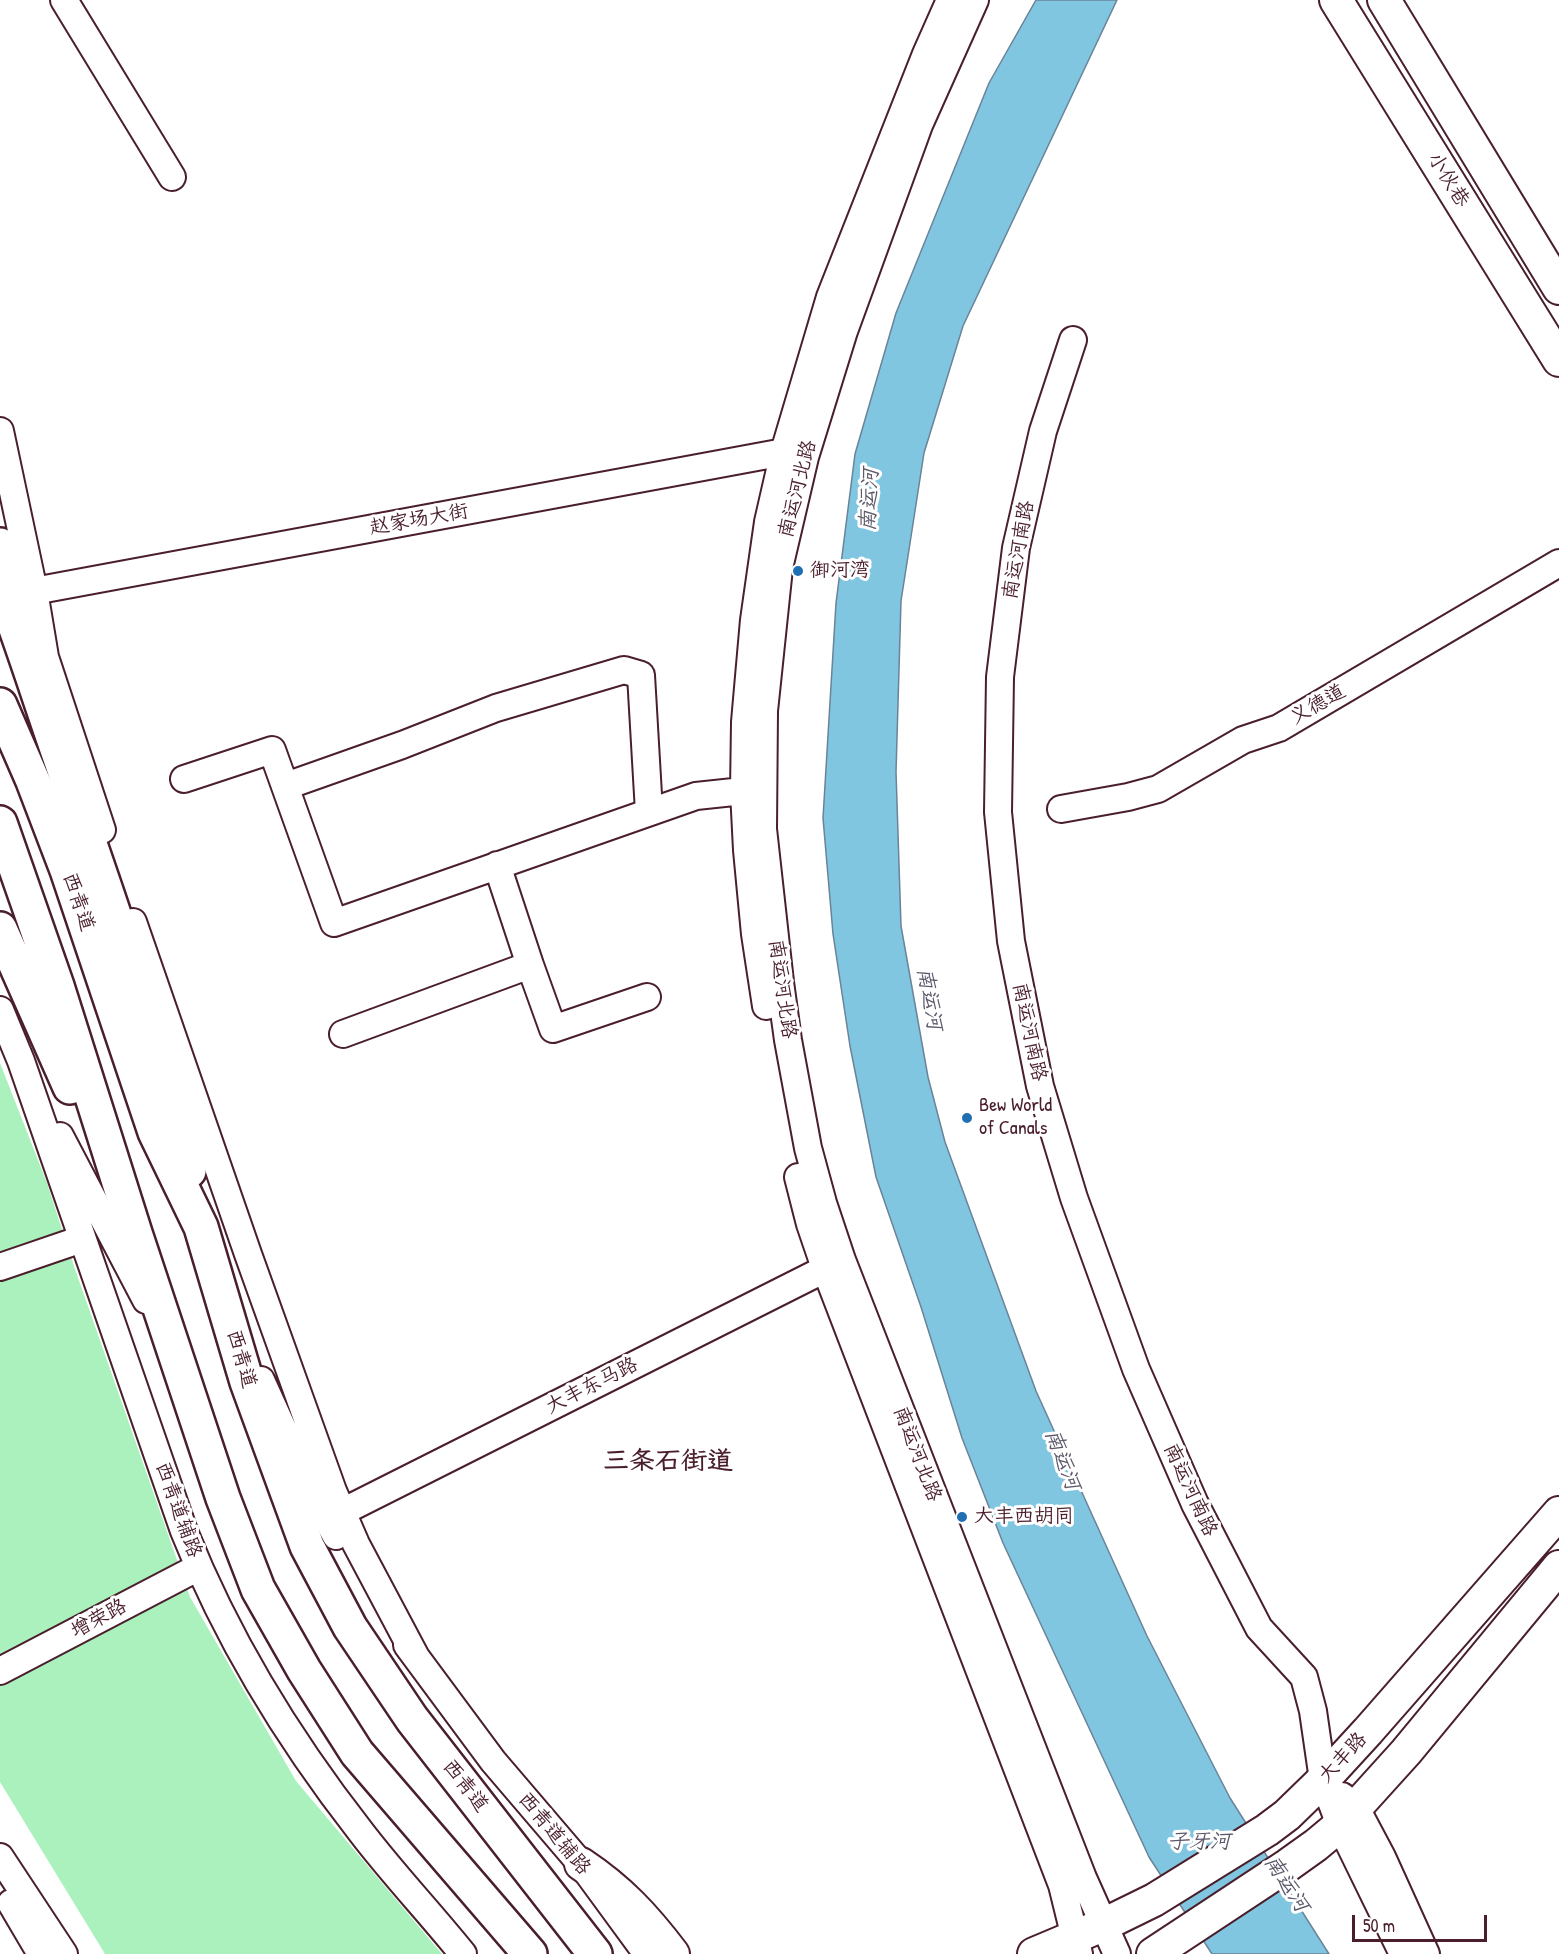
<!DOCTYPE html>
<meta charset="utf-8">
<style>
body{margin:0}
#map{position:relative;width:1559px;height:1954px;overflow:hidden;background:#fff;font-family:"Patrick Hand",sans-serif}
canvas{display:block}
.scale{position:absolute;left:1352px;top:1915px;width:135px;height:27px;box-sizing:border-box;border:3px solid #4a1f2b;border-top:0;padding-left:8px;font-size:18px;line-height:21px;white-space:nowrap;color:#4a1f2b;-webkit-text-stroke:4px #fff;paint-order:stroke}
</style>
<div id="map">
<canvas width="1559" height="1954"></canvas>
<div class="scale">50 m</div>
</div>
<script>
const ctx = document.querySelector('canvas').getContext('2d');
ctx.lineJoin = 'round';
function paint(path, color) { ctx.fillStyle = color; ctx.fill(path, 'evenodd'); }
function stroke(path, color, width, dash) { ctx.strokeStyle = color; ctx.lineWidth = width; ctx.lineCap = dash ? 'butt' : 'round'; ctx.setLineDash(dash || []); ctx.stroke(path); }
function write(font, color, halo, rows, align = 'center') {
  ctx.font = font + ' "Patrick Hand","LXGW WenKai TC",sans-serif'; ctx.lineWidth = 6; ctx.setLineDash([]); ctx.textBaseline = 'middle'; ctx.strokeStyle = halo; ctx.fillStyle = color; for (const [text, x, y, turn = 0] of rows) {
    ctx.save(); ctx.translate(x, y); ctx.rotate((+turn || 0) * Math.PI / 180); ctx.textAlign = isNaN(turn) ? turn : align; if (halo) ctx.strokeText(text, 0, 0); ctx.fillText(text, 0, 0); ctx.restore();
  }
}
paint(new Path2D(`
 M0,1063L47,1183L75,1269L190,1597L296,1781L442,1954H105L0,1782Z`), '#abf1be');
const water = new Path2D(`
 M1036,0H1117L963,326L924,453L901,601L896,772L901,926L928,1077L945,1142L1036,1391L1147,1636L1230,1798L1329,1954H1212L1149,1857L1003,1543L962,1438L921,1307L876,1177L850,1046L833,934L823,818L836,603L855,454L896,313L989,83Z`);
paint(water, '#80c6e1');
stroke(water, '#6a8398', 1.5);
const minor = new Path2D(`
 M64,0L172,177
 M975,0L919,125L844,331L805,457L779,568L764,711L763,829L780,982L788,1040L808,1148L823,1203L842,1260L1083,1878L1117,1954
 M1073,340L1043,431L1016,548L1000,677L998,812L1011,941L1040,1086L1074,1198L1136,1369L1195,1504L1259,1628L1304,1677L1313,1711L1323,1780L1340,1825L1403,1954
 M0,431L34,591L45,657L102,830
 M34,591L784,452L797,456
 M184,779L272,750L334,923L696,796L762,789
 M286,786L402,745L496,708L624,670L641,675L649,812
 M1061,809L1128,797L1158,789L1243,740L1279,728L1559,563
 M133,922L248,1254L333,1491L356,1544L416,1657
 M530,965L553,1029L647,997
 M766,1006L755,934L747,850L744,791L745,722L754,620L768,522L784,452L830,297L926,54L950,0
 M0,1010L21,1061L184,1531C227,1639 289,1740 361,1832C393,1874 430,1913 463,1954
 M343,1034L530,965L497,865
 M60,1136L146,1300
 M798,1177L810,1224L825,1268L1062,1885L1079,1954
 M0,1267L82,1239
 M261,1380L309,1486L336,1536
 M342,1512L839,1262
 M407,1645L493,1761L581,1864L647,1954
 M0,1671L199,1567
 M1342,1796L1356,1808L1382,1857L1426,1954
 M0,1857L64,1954
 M11,1903L41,1954`);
const major = new Path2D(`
 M1336,0L1559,360
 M1384,0L1559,288
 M581,1864C620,1890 645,1917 673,1954
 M1034,1954L1103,1925L1154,1900L1267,1830L1287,1815L1323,1780L1368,1731L1559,1513
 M1153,1954L1288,1865L1316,1845L1340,1825L1406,1752L1559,1567`);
const highway = new Path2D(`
 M0,545L12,606
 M0,585C25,650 45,717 69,783C113,911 159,1039 189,1171
 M0,705L33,781L67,870L155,1132L201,1227L247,1382L307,1546L350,1627L412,1719L595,1954
 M0,823L57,986L135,1233L223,1498L258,1589L304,1670L357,1753L530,1954
 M0,929L70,1087`);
stroke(minor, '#4a1f2b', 30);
stroke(major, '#4a1f2b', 36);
stroke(highway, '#4a1f2b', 38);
stroke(minor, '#fff', 26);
stroke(major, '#fff', 32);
stroke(highway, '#fff', 33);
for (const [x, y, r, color] of [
 [798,571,6,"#1f6fb2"],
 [967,1118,6,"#1f6fb2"],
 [962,1517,6,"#1f6fb2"]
]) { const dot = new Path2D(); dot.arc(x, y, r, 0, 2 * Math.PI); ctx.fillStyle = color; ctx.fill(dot); stroke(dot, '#fff', 2); }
write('20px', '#4a1f2b', '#fff', [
 ["小伙巷",1448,180,58],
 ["南运河北路",798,489,-76],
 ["赵家场大街",419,520,-10],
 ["南运河南路",1019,550,-80],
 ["义德道",1318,705,-30],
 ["西青道",78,902,71],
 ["南运河北路",782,989,82],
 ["南运河南路",1029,1032,78],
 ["西青道",241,1359,74],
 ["大丰东马路",592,1386,-27],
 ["南运河北路",917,1454,69],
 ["南运河南路",1190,1490,65],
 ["西青道辅路",178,1510,70],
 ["增荣路",99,1619,-28],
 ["大丰路",1343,1758,-47],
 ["西青道",465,1786,52],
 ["西青道辅路",554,1834,50]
]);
write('20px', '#4a1f2b', '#fff', [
 ["御河湾",810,571],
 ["Bew World",979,1106],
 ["of Canals",979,1129],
 ["大丰西胡同",974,1517]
], 'left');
write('italic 21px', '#5d596b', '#fff', [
 ["南运河",870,500,-87],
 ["南运河",929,999,80],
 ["南运河",1062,1460,69],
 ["子牙河",1199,1842],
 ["南运河",1286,1884,57]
]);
write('bold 26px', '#4a1f2b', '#fff', [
 ["三条石街道",668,1462]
]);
</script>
